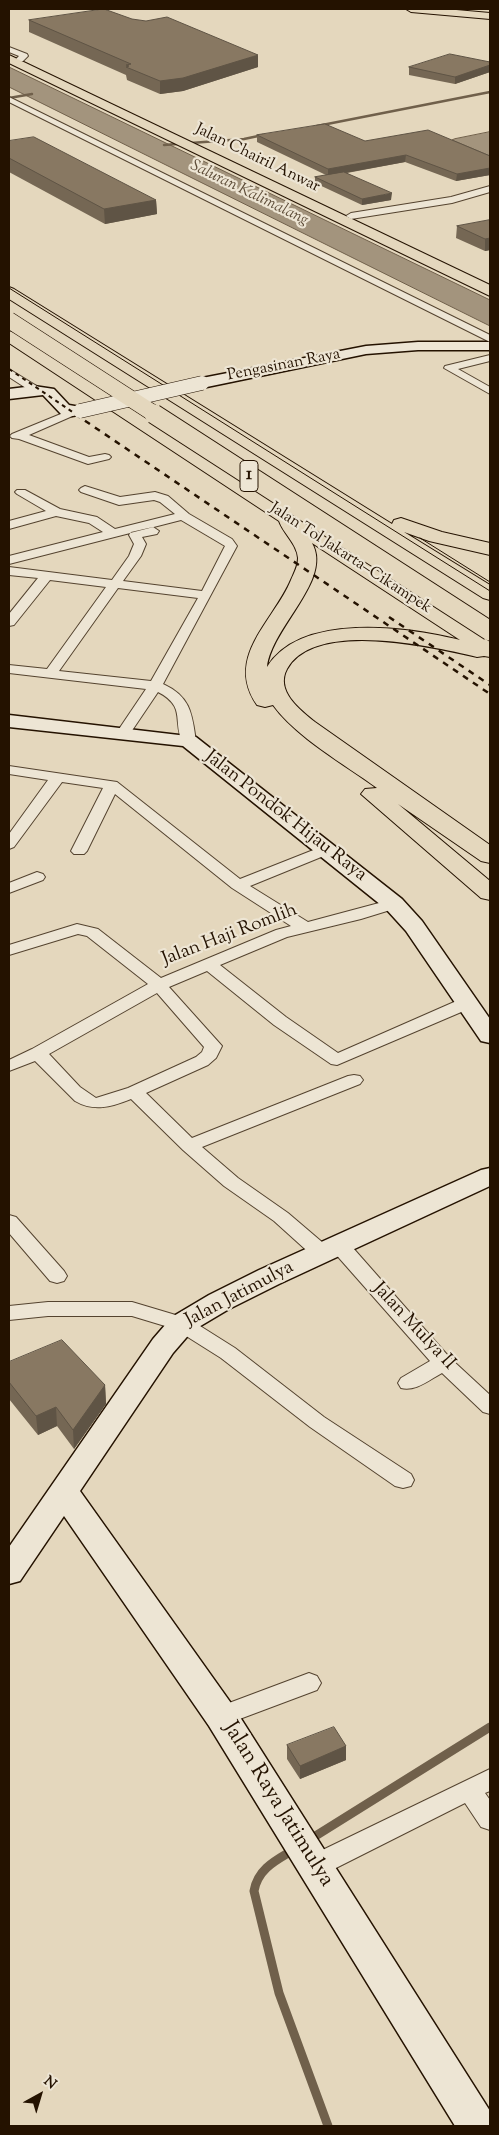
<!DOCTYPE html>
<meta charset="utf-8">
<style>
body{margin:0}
#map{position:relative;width:499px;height:2135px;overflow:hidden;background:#e4d7bd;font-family:"Sorts Mill Goudy",serif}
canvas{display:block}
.frame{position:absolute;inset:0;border:10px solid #241200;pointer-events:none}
.north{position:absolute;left:15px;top:2070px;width:50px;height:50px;-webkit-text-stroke:4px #ede5d4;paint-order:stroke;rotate:39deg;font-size:14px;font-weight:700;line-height:20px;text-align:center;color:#241200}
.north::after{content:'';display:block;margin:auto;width:18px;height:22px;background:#241200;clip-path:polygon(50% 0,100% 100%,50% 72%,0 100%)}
</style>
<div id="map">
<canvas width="499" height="2135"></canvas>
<div class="frame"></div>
<div class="north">N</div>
</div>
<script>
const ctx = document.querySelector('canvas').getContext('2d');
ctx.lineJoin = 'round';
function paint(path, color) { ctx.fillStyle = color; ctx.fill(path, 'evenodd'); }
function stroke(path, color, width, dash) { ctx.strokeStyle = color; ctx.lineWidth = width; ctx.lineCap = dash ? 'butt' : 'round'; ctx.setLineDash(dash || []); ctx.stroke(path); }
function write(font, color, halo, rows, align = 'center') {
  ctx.font = font + ' "Sorts Mill Goudy",serif'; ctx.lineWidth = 4.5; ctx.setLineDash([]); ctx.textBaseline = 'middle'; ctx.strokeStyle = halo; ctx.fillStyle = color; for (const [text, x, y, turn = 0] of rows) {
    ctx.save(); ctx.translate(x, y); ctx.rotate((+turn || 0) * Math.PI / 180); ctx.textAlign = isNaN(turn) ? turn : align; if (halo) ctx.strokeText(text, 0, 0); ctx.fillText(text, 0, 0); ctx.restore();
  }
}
const water = new Path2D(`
 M9,67L490,300V326L9,87Z
 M490,132V156L452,140L454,139Z`);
paint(water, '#a3947d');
stroke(water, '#70604b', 1);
stroke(new Path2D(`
 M9,98L32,94
 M317,126L490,92
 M164,145L244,139L263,135`), '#70604b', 2.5);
stroke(new Path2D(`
 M309,1840L490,1727
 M295,1849C277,1860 258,1868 254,1891L279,1993L328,2126`), '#70604b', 9);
const street = new Path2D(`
 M9,47L27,54L28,56L23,61H17L16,59L19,56L9,52Z
 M9,97L490,335V342L9,102Z
 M490,186V192L452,203L351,219L346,216L351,213L451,197Z
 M490,355V361L458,369L490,387V394L444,368L445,366Z
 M9,369L40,388L41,390L40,392H32L9,377Z
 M73,409L78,412L77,414L29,435L89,457L105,454L109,455L111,457L109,459L88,464L19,439L12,438L10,436L12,434Z
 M85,486L120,497L155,492L168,496L189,514L232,539L237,546L163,684C191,697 192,714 196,741L194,744H184C171,724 188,707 158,692L127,738H117L115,735L146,689L9,673V665L47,669L106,587L50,580L14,625L9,626V614L38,578L9,575V567L112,580L129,556L134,544L129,535L131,532L153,527L159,531L157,534L142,537L146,544L141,556L123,581L202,591L225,546L181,520L9,564V556L103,532L89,523L56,516L9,529V521L46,511L17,494L15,492L17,490H25L60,509L97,517L115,529L175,514L160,502L154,500L119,505L81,492L79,490L81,488ZM118,588L198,598L151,681L59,671Z
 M9,766L117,782L240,879L321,847H331L334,850L331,853L250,886L308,922L394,899L400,901L402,904L400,907L361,919L287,937L220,965L286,1017L338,1053L461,999H473L475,1003L473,1007L337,1065L331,1064L274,1025L207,971L169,987L222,1046L216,1058L208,1065L146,1093L192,1138L348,1076L354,1075L360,1076L363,1080L360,1084L202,1147L238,1178L288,1213L329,1248L332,1253L329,1258L322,1259L315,1258L274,1221L224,1186L183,1150L131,1099C111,1107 94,1112 75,1101L35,1061L9,1071V1060L32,1049L148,984L87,936L78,934L9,955V945L77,924L98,929L161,978L276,930L291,926L232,888L115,794L87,851L84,854H74L71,851L103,788L62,782L14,847L9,849V834L48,780L9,774ZM157,993L204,1047L202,1052L196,1057L128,1088L96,1098L80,1087L49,1054Z
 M37,872L43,874L45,877L43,880L9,893V883Z
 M9,1215L16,1217L64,1271L67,1276L64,1281L57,1283L50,1281L9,1233Z
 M339,1239L346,1240L450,1358L490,1395V1414L483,1412L442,1373C429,1380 415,1392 401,1388L398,1383L401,1378L430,1361L332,1250L329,1245L332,1240Z
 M48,1302H132L189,1319L235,1348L324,1417L411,1474L414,1480L411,1486L403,1488L395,1486L310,1427L221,1358L175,1329L132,1316H48L9,1320V1306Z
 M309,1673L317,1676L321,1683L317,1690L221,1726L213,1723L209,1716L213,1709Z
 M490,1769V1791L485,1793L490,1800V1830L481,1827L465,1803L324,1874L315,1877L306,1874L302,1866L306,1858Z`);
const secondary = new Path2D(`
 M418,342H490V350H418L366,354L202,388L197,386L194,383L197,380L202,378L366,346Z
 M34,386L54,389L69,405L86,408L88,411L86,414L72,416L61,414L43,395L9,399V389Z
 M9,715L196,737L402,899L422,921L490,1019V1043L481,1041L406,931L386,909L183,746L9,727Z
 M490,1168V1186L279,1284L229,1309L192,1331L173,1353L80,1491L233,1706L490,2111V2126H455L209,1726L64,1516L20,1581L9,1584V1547L153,1339L172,1317L209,1295L259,1270L481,1170Z`);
const primary = new Path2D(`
 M9,55L490,285V296L9,63Z`);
const highway = new Path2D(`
 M406,9H445L490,13V19L411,12Z
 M9,287L14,289L392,524L394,520L401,518L442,532L490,543V555L429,541L404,532L490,585V600L483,598L9,299Z
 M9,331L15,333L490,642V657L484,656L477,657C434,647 315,619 287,669C275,691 300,710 315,722L490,845V863L481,861L398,804L490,881V900L481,898L361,794L365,789L377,788C344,764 296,737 273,705L265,707L257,705C224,657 274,621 291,580C294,573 298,566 298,558C297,544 283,533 279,521L9,343ZM312,543L460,640C407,627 301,612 267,667C272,626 333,580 312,543Z`);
stroke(street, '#54432f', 2);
stroke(secondary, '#241200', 3);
stroke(primary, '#241200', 2);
stroke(highway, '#241200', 2);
paint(street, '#ede5d4');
paint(secondary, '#ede5d4');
paint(primary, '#e4d7bd');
paint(highway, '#e4d7bd');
stroke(new Path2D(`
 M9,288L490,591
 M420,538L490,582`), '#241200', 1);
stroke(new Path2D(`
 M9,369L77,415`), '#241200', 2, [4, 4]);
stroke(new Path2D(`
 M75,414L490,694
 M389,617L490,685`), '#241200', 2.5, [6, 6]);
const secondaryBridge = new Path2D(`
 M80,411L202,383`);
const highwayBridgeFar1 = new Path2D(`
 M9,320L156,415`);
const highwayBridge = new Path2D(`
 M154,414L490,631`);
stroke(secondaryBridge, '#241200', 15, []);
stroke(highwayBridgeFar1, '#241200', 17, []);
stroke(highwayBridge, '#241200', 21, []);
stroke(secondaryBridge, '#ede5d4', 14);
stroke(highwayBridgeFar1, '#e4d7bd', 16);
stroke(highwayBridge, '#e4d7bd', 19);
paint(new Path2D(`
 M132,19L258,67L183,91L160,94L127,80L126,75L29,32V20Z
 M490,62V72L455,84L409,75V67Z
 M257,135L365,141L490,156V175L456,181L405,162L347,173L391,200L362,205L315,183V177L326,175L257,142Z
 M9,141L156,200L157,214L105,224L9,172Z
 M490,220V250L485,251L456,238L457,226Z
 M9,1362L105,1385L106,1404L74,1449L57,1426L38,1435L9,1399Z
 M287,1745L346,1746V1760L300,1779L287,1759Z`), '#756754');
paint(new Path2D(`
 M258,55V67L183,91L160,94V81Z
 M490,65V72L455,84V77Z
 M406,155L405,162L328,176V169Z
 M490,168V175L456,181L457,174Z
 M392,193L391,200L362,205V199Z
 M156,200L157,214L105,224L104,209Z
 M490,238V250L485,251V239Z
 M105,1385L106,1404L74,1449L73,1430Z
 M56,1407L57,1426L38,1435L36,1416Z
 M346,1746V1760L300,1779V1766Z`), '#5f5445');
const building = new Path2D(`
 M104,9L132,19L146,21L167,17L258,55L183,78L160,81L126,67L129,66L126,65L131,64L29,20Z
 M450,54L490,62V65L455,77L409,67Z
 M325,124L365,141L428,130L490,156V168L457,174L406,155L328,169L257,135Z
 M34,137L156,200L104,209L9,158V141Z
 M344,172L392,193L362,199L315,177Z
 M490,220V238L485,239L457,226Z
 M62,1340L105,1385L73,1430L56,1407L36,1416L9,1382V1362Z
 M334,1727L346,1746L300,1766L287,1745Z`);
paint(building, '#887862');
stroke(building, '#5f5445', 1);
write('16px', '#241200', '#ede5d4', [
 ["Jalan Chairil Anwar",257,159,26],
 ["Pengasinan Raya",284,366,-11],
 ["Jalan Tol Jakarta–Cikampek",350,559,33]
]);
write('italic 16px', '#5d4c38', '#ede5d4', [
 ["Saluran Kalimalang",249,194,26]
]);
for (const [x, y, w] of [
 [249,476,18]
]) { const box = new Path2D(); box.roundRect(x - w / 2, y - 15.5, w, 31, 4); ctx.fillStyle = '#ede5d4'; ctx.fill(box); stroke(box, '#241200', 1); }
write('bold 18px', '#241200', null, [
 ["1",249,476]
]);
write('19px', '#241200', '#ede5d4', [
 ["Jalan Pondok Hijau Raya",285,817,38],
 ["Jalan Haji Romlih",230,936,-21],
 ["Jalan Jatimulya",240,1295,-28],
 ["Jalan Mulya II",413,1327,47]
]);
write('22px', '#241200', '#ede5d4', [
 ["Jalan Raya Jatimulya",277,1805,58]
]);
</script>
